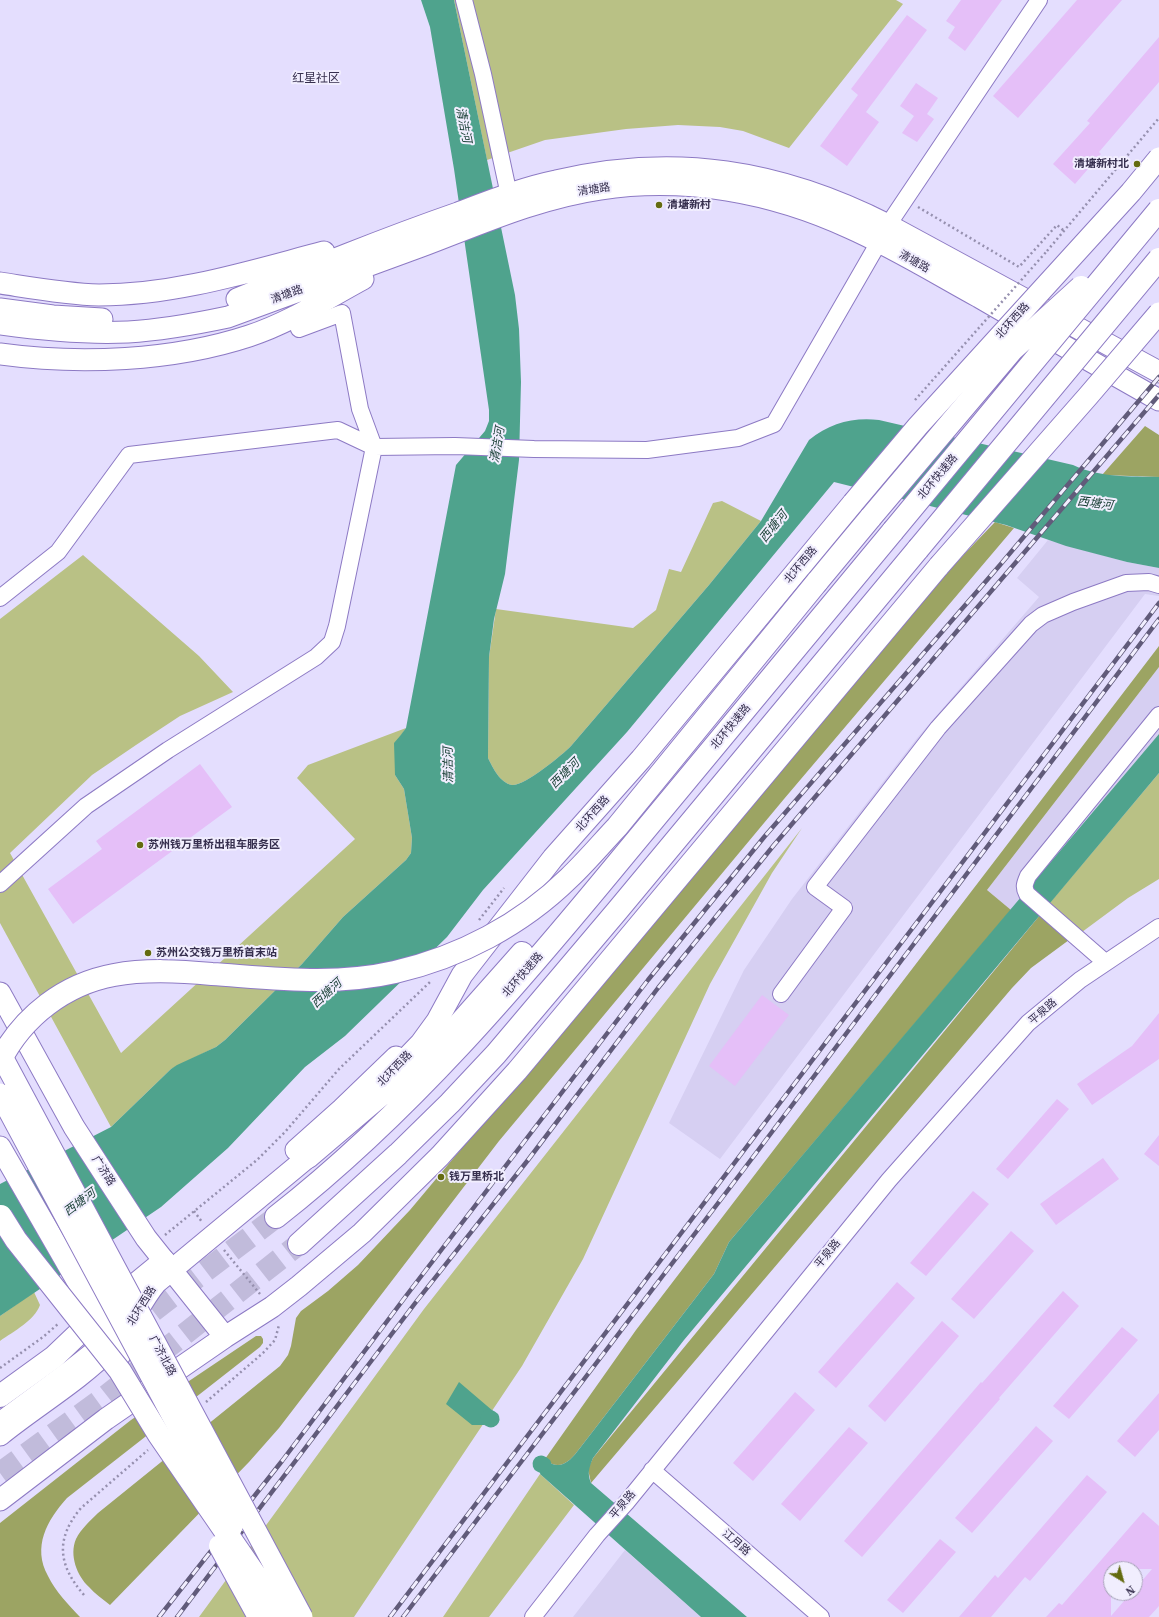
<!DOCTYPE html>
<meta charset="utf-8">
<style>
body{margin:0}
#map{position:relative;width:1159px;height:1617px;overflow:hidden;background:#e4defe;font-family:"Source Serif 4",serif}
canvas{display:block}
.north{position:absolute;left:1103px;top:1561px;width:40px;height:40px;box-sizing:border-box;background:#f1eefe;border:1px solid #a6a2b8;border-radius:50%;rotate:143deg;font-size:11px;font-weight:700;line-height:16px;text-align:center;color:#362f4e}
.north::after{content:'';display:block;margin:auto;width:14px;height:18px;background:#646b10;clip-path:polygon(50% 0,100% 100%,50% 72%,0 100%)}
</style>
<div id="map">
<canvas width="1159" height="1617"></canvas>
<div class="north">N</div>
</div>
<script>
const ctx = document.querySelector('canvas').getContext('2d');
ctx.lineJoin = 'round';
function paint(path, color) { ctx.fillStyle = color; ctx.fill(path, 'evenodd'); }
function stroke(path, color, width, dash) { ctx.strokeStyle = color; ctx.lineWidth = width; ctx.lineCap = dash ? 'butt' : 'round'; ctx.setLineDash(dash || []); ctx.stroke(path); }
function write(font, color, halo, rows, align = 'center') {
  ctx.font = font + ' "Source Serif 4","Noto Sans SC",serif'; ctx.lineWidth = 4; ctx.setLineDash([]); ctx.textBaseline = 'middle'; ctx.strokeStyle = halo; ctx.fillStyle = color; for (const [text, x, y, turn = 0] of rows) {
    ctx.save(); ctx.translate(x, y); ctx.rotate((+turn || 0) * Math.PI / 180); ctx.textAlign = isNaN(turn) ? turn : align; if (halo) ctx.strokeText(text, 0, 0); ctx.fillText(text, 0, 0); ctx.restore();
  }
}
paint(new Path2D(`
 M1048,540L1127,562L1159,568V596L1145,594L720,1159L669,1123L744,970L792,899L918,737L1039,597L1017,578Z
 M1159,667V734L1011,910L987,890Z
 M625,1550L701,1617H573Z`), '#d6cff2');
paint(new Path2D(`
 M454,0H896L903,4L789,148L743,131L720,127L678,125L626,129L545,140L487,160Z
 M722,501L761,521L709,585L571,746C562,755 525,786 512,785C500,783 493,768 488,758L489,657L496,609L633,628L656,610L669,569L681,572L713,503Z
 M83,555L199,656L233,692L180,716L136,745L92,775L10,853L121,1053L355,839L297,778L308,765L406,728L400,737L395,775L404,789L412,838L411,853L406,860L343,917L302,964L225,1040L216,1047L171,1069L111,1127L0,923V619Z
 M1159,773V879L1128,898L1082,932L1048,905Z
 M802,828L772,873L710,984L583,1259L522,1366L354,1617H199L424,1309Z
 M34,1292L40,1305C34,1321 14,1331 0,1341V1316Z
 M540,1474L574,1505L489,1617H443Z`), '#b9c185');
paint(new Path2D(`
 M1145,426L1159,435V477L1102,475Z
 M995,522L1014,528L784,799L499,1141L279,1428L249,1462L110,1605C103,1599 95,1594 89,1587C77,1576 69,1555 76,1539C81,1529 90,1521 98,1513L280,1366L288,1355L291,1346L296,1318L301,1311L328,1291L358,1265L410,1210L928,592Z
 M1159,646V667L987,890L1011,910L729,1242L714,1274L580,1448C571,1460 560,1473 545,1459L636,1330Z
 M1040,915L1069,940L1031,968L1012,988L591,1483L588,1469L593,1458Z
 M256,1336H261L263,1339V1343L260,1347L67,1498C47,1520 32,1547 48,1576C55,1591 69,1605 80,1617H0V1523L131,1420Z`), '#9ca463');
paint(new Path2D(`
 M421,0H454L515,295L519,329L521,382L519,460L505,574L494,619L489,657L488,758C493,768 500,783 512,785C525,786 562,755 571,746L709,585L761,521L809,440C830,423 853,417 879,420L1073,465C1100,478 1130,476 1159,477V568L1127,562L1066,546L1006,525L834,482L627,732L483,890L447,937L345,1036L305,1067L228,1148L161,1207L0,1316V1184L111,1127L171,1069L177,1065L216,1047L225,1040L302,964L343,917L406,860L411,853L412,838L404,789L395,775L394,743L400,736L406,728L456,465L485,431L489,421V410L454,169L430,27Z
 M1159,734V773L684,1340L593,1458C589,1468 587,1473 591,1483L747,1617H701L540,1474L545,1459C560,1473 571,1460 580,1448L714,1274L729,1242Z
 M459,1382L493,1411L484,1425H472L446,1404Z`), '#4fa38d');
stroke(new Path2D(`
 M489,1418L491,1419
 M541,1464L543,1465`), '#4fa38d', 17);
paint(new Path2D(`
 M961,0H1002L965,51L948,38L955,27L946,21Z
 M1077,0H1122L1018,118L993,96Z
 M907,15L927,30L866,112L879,122L847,166L820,146L858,95L851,89Z
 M1159,37V82L1099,152L1101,154L1075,184L1053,164L1090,123L1087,121Z
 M916,83L938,98L927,114L934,119L917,142L902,133L914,116L900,106Z
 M200,764L232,807L73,924L48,889L102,849L96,841Z
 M762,995L789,1015L735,1086L709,1066Z
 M1159,1013V1059L1092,1105L1077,1084L1132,1046Z
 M1057,1099L1069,1109L1008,1179L996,1169Z
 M1159,1135V1166L1144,1154Z
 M1103,1158L1119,1179L1056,1225L1040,1204Z
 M973,1191L989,1204L926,1276L910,1263Z
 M1011,1231L1034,1251L974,1319L951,1299Z
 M897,1282L915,1298L836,1388L818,1372Z
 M1063,1291L1079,1306L999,1398L1000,1399L862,1557L844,1541L981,1382L982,1383Z
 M942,1321L959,1336L885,1422L868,1406Z
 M1122,1327L1138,1340L1069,1419L1053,1406Z
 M795,1392L815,1410L753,1481L733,1463Z
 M1159,1393V1430L1135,1457L1117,1441Z
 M1036,1426L1053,1441L972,1533L955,1518Z
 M849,1427L868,1443L800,1521L781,1504Z
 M1087,1475L1107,1492L1030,1581L1025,1577L991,1617H959L995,1575L998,1578Z
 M1143,1512L1159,1526V1606L1149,1617H1046L1059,1603L1062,1605ZM1111,1569H1152L1135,1589V1593H1131L1111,1616Z
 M940,1539L956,1552L903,1613L887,1600Z`), '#e5bff8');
stroke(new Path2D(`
 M127,1331L276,1217
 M0,1473L102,1399L299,1244`), '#c1bbdb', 22, [22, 11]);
const minor = new Path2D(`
 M464,0L483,74L509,195
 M888,225L1039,0
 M0,598L58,552L129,455L338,430L374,447L455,446L534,449L647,450L738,438L774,424L879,242
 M0,884L86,806L168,750L316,657L332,642L337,626L374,447L360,409L342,313L299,329L295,316
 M1105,962L1027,894C1023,887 1025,883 1028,876L1159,715
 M781,994L844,908L815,887L938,728L1031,624L1043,615L1073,602L1126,583L1149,582L1159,585
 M0,1420L69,1369L108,1338
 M652,1470L821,1617
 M533,1617L597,1535L626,1503L889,1180L1028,1023L1080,980L1159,927`);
const major = new Path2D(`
 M0,283C33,288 66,294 99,295C176,295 251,271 324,252
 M237,299C310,269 383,239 458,213C490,201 522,188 556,181C675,153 780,170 888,225L1159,372
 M0,309L53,316L102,319
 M0,324C43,330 85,334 128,332C162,330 195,324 228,317C293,293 358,270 422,246C480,224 538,198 600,189C685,176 772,192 850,228C895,248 937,274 979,297C1039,332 1099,366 1159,400
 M0,354C79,365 173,361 249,336C289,323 326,299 363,279
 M0,993L74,1127L107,1178L146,1238L225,1337
 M391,1074L421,1043L437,1021L462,975L553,858L641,759L853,503
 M0,1147L87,1298L119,1357
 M296,1150L342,1109L396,1057
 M0,1435C37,1405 79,1381 113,1346C131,1328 139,1303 156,1283L308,1157L320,1145
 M0,1500L106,1419L225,1337L272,1307L299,1286L362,1233L440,1156L517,1071L939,566`);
const highway = new Path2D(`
 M817,582L871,517
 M308,1157L395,1083L459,1024L522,953
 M276,1217C409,1113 519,983 626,853C715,746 804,639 893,531
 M299,1244L398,1154L450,1103L496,1054L617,911L918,549
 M0,1396L54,1357L97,1316L164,1261`);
stroke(minor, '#8d7ac4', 18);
stroke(major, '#8d7ac4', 23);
stroke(highway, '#8d7ac4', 24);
stroke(new Path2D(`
 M918,207L1019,267L1057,225L1063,230
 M1047,251L1159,118
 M479,920L504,888
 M194,1211L202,1222
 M165,1235L257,1160L285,1132L339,1069L430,982
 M224,1250L260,1294
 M0,1368L43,1337L58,1324
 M206,1402L263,1353L275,1340L279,1325
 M84,1595C58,1565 55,1539 81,1508L148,1450`), '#9690af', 2.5, [2, 3]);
stroke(minor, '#fff', 16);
stroke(major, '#fff', 21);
stroke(highway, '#fff', 22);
const rail = new Path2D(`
 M159,1617L282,1461L406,1296L648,980L765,836L1000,565L1159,377
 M177,1617L416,1302L528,1160L658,988L774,845L1159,395
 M390,1617L1159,603
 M403,1617L744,1169L1159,619`);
stroke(rail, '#615b7a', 4.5);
stroke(rail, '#f1eefe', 3, [9]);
const majorBridge = new Path2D(`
 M853,503L918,426L1131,192L1159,158
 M939,566L1089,395L1159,313
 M0,1053L302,1617
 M0,1094L232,1527
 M259,1577L281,1617`);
const highwayBridge = new Path2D(`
 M871,517L1013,349L1081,287
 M893,531L1159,210
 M918,549L1159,259
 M0,1061C23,1016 65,984 114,975C146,969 180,971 212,974C272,978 335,986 395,972C460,957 521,925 569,878C586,862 601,844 617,827L817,582
 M1,1216L16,1240L120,1371L159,1435L267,1592
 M220,1546L259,1617`);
stroke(majorBridge, '#8d7ac4', 23, []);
stroke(highwayBridge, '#8d7ac4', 24, []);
stroke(new Path2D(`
 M915,400L1047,251`), '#9690af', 2.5, [2, 3]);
stroke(majorBridge, '#fff', 21);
stroke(highwayBridge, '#fff', 22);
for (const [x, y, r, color] of [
 [1137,164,4,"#646b10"],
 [659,205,4,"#646b10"],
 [140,845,4,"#646b10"],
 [148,953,4,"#646b10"],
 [441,1177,4,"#646b10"]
]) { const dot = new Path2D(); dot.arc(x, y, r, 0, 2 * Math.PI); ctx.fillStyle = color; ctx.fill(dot); stroke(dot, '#f1eefe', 1.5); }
write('bold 11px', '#362f4e', '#f1eefe', [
 ["清塘新村北",1129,164,"right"],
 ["清塘新村",667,205],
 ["苏州钱万里桥出租车服务区",148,845],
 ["苏州公交钱万里桥首末站",156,953],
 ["钱万里桥北",449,1177]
], 'left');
write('11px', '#362f4e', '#f1eefe', [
 ["清塘路",594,190,-9],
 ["清塘路",914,262,29],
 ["清塘路",287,295,-20],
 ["北环西路",1013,321,-48],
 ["北环快速路",938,477,-50],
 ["北环西路",801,565,-50],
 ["北环快速路",731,727,-50],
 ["北环西路",593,814,-48],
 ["北环快速路",523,975,-49],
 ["平泉路",1043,1012,-41],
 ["北环西路",395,1069,-46],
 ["广济路",103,1171,57],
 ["平泉路",828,1254,-51],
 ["北环西路",142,1306,-58],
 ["广济北路",162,1356,62],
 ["平泉路",623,1505,-50],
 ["江月路",736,1543,41]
]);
write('12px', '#362f4e', '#f1eefe', [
 ["红星社区",316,79]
]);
write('italic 12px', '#193f35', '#f1eefe', [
 ["清洁河",463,125,79],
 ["清洁河",498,445,-80],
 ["西塘河",1095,504,7],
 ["西塘河",774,527,-51],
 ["清洁河",449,765,-91],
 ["西塘河",565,774,-45],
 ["西塘河",327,994,-42],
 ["西塘河",80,1203,-37]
]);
</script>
